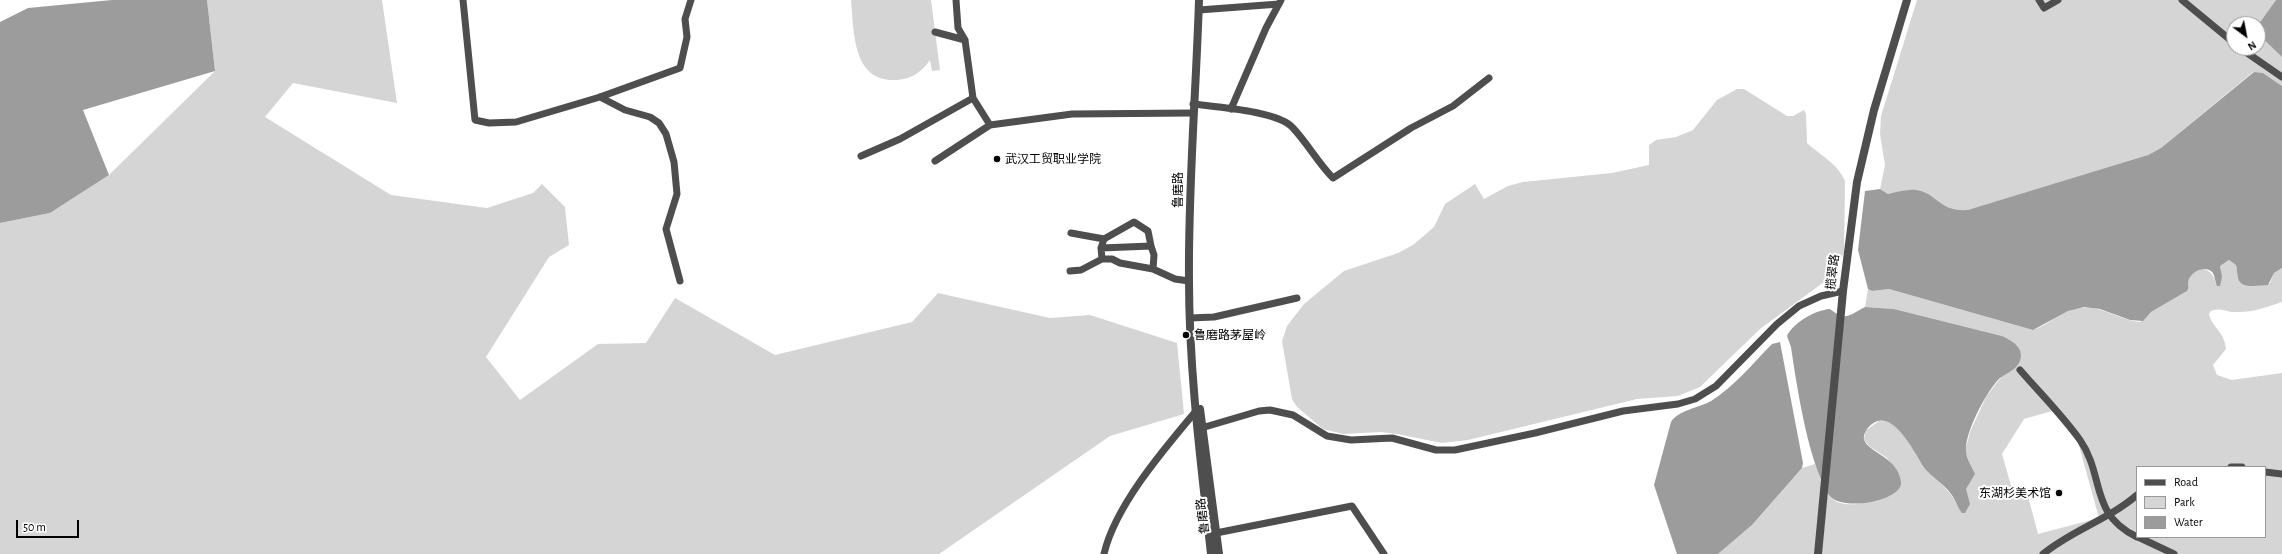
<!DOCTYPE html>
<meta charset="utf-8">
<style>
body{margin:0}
#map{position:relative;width:2282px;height:554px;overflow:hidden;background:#fff;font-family:"Alegreya Sans",sans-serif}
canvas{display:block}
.legend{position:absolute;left:2136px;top:466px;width:130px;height:72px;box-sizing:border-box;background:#fff;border:1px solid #999;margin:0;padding:5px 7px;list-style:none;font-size:12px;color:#000}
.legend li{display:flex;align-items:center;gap:8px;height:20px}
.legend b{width:20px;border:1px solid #999}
.north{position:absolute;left:2226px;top:16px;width:40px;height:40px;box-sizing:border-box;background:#fff;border:1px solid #999;border-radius:50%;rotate:148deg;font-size:11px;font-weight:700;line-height:16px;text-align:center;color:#000}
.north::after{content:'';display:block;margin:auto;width:14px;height:18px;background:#000;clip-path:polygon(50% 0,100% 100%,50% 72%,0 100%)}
.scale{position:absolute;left:16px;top:520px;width:63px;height:18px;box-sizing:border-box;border:2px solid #000;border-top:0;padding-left:5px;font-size:12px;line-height:14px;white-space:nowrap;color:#000;-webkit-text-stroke:3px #fff;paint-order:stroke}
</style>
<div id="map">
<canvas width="2282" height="554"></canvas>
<ul class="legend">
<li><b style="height:5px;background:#4e4e4e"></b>Road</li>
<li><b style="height:11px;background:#d5d5d5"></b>Park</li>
<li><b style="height:11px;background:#9c9c9c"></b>Water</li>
</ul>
<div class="north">N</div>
<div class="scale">50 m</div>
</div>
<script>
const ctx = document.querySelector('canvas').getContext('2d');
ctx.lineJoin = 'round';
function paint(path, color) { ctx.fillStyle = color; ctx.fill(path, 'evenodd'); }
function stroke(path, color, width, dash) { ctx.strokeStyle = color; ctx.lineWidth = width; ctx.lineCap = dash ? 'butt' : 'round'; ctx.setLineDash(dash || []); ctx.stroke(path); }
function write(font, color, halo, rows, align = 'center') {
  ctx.font = font + ' "Alegreya Sans","Noto Sans SC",sans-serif'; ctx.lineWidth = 4; ctx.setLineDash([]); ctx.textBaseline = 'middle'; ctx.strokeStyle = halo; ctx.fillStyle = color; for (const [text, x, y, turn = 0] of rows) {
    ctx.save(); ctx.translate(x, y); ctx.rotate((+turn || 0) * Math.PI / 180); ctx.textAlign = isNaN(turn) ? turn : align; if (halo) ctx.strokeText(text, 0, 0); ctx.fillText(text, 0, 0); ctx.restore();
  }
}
paint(new Path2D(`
 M207,0H382L397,103L293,83L265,117L391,195L487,208L533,193L542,184L565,207L569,245L549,257L486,357L520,400L598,344L646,343L675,298L775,355L912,322L938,293L1050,318L1090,315L1177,343L1184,414L1110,436L939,554H0V223L50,213L109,175L215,71Z
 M851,0H931L940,70L932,71L930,60C922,72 911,79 897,80C852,83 854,31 851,0Z
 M1917,0H2276L2258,25L2234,24V48H2258V34L2282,57V86L2263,73L2253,72L2161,148L2148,155L1985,206L1968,210L1955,211L1908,190L1888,194L1880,189L1885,165L1880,134L1881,116Z
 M1737,89H1744L1787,116H1793L1804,110L1806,114L1807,143C1820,155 1838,164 1845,181L1844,252L1838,265L1824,282L1760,329L1700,387L1678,396L1637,399L1468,440L1442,443L1397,434L1381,432L1343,434L1323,429L1297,407L1292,399L1282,341L1287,326L1304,304L1344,271L1398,253L1413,245L1434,227L1445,204L1475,184L1484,199L1508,186L1523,182L1612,173L1649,165V145L1656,140L1676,137L1693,130L1717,100Z
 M2229,260L2236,265L2238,278C2247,281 2261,288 2270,283L2274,273L2282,268V302C2267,307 2251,313 2235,312C2225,312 2221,307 2211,311L2209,314C2212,328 2224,330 2226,349L2213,365L2217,375L2232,380L2282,373V554H1718L1752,525L1802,468L1815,464C1819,473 1822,488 1829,496C1843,511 1867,502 1883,498L1899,476L1887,458L1869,446L1864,440L1865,431L1879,421C1902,419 1913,453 1925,467C1935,480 1948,488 1956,502L1974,475L1965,451L1970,432L1986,397L1998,381L2020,358C2021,346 2012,341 2002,336L1894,309L1865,307L1868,289L1872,291L1889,289L2033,330C2048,325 2059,313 2074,309C2099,302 2117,320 2140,322L2151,312L2187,291C2190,287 2187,283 2189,279C2196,262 2213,268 2216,284L2221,282L2220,266ZM2052,411L2078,442L2099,518L2038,534L2025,485L2012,489L2002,454L2024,419ZM2137,467H2265V537H2137Z`), '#d5d5d5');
paint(new Path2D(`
 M112,0H207L215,71L83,110L109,175L50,213L0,223V22L28,8Z
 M2276,0H2282V57L2258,34V25Z
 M2254,72L2263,73L2282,86V268L2274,273L2268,285C2259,285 2241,290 2238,278C2237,274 2237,269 2236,265L2229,260L2220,266L2222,277L2220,286H2217C2215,282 2215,277 2213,273C2207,265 2193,270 2189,279C2187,284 2190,287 2187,291L2151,312L2143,321L2130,320L2100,309L2084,307L2068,311L2033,330L1889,289L1872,291L1868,289L1858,250L1865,191L1880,189L1888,194C1897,192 1907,189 1916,190C1938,193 1938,212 1968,210L2148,155L2161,148Z
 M1865,307L1894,309L2002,336C2013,341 2026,349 2019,363C2014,372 2003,374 1997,381C1985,395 1965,432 1966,451C1966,458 1972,467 1975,474L1966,489L1970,504L1965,513H1962C1957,507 1956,500 1951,494C1943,483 1931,477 1923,466C1914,452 1893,408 1872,424C1867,428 1863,433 1864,440C1869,453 1898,457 1901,482C1903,501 1839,513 1828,494C1808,459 1797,388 1791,347L1787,336C1793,323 1815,310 1830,309C1846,322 1849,315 1865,307Z
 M1780,342L1803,463L1802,468L1752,525L1718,554H1677L1654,485L1671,422C1678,410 1699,408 1711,401C1734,387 1753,363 1772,344Z`), '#9c9c9c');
stroke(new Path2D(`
 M463,0L475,120L489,123L516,122L600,97L680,68L687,37L685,19L691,0
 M956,0L958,28L965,40
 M2039,0L2044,8L2058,0
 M2182,0L2234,43
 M1199,10L1279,4
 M935,32L965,40L973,98
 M2240,48L2282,77
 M600,97L625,110L650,117L659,123L666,134L674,162L677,194L666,229L680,281
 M1193,104C1216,107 1279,111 1293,128C1308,144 1318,163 1333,178L1411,128L1453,106L1489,78
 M1231,109L1266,28L1281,0
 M861,156L900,139L973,98L990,125
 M935,161L990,125L1072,114L1193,113
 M1071,233L1104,239
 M1101,248L1104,239L1134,222L1148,231L1151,246
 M1102,259L1101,248L1151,246L1154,255L1153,269
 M1070,271L1081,270L1102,259H1112L1120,263L1153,269L1175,279L1189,281
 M1190,318L1214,317L1297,298
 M2020,370C2040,393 2062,415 2080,440C2105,476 2089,514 2137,537
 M1198,429L1259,411L1270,410L1293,415L1327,436L1351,440L1392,438L1436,450H1455L1535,433L1623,411L1678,404L1695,399L1716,386L1777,324L1799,306L1821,296L1843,291
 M2231,467H2242
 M2265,472L2282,474
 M1211,534L1352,506L1384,554
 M2138,537L2174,554
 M1104,554C1115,506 1164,449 1196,411
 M2043,554C2072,530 2108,520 2137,495`), '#4e4e4e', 7);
stroke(new Path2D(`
 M1199,0C1196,94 1188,187 1189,280C1189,372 1201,463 1211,554
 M1200,409L1219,554
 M1818,554L1843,291L1857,182L1874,110L1907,0`), '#4e4e4e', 8);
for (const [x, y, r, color] of [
 [997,159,4,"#000"],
 [1186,335,4,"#000"],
 [2059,493,4,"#000"]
]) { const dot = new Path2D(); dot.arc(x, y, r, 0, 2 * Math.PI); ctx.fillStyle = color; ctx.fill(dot); stroke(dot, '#fff', 1.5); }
write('12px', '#000', '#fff', [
 ["武汉工贸职业学院",1005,159],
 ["鲁磨路茅屋岭",1194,335],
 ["东湖杉美术馆",2051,493,"right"]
], 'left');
write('12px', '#000', '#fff', [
 ["鲁磨路",1178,190,-90],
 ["揽翠路",1833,272,-83],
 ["鲁磨路",1203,516,-97]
]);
</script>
